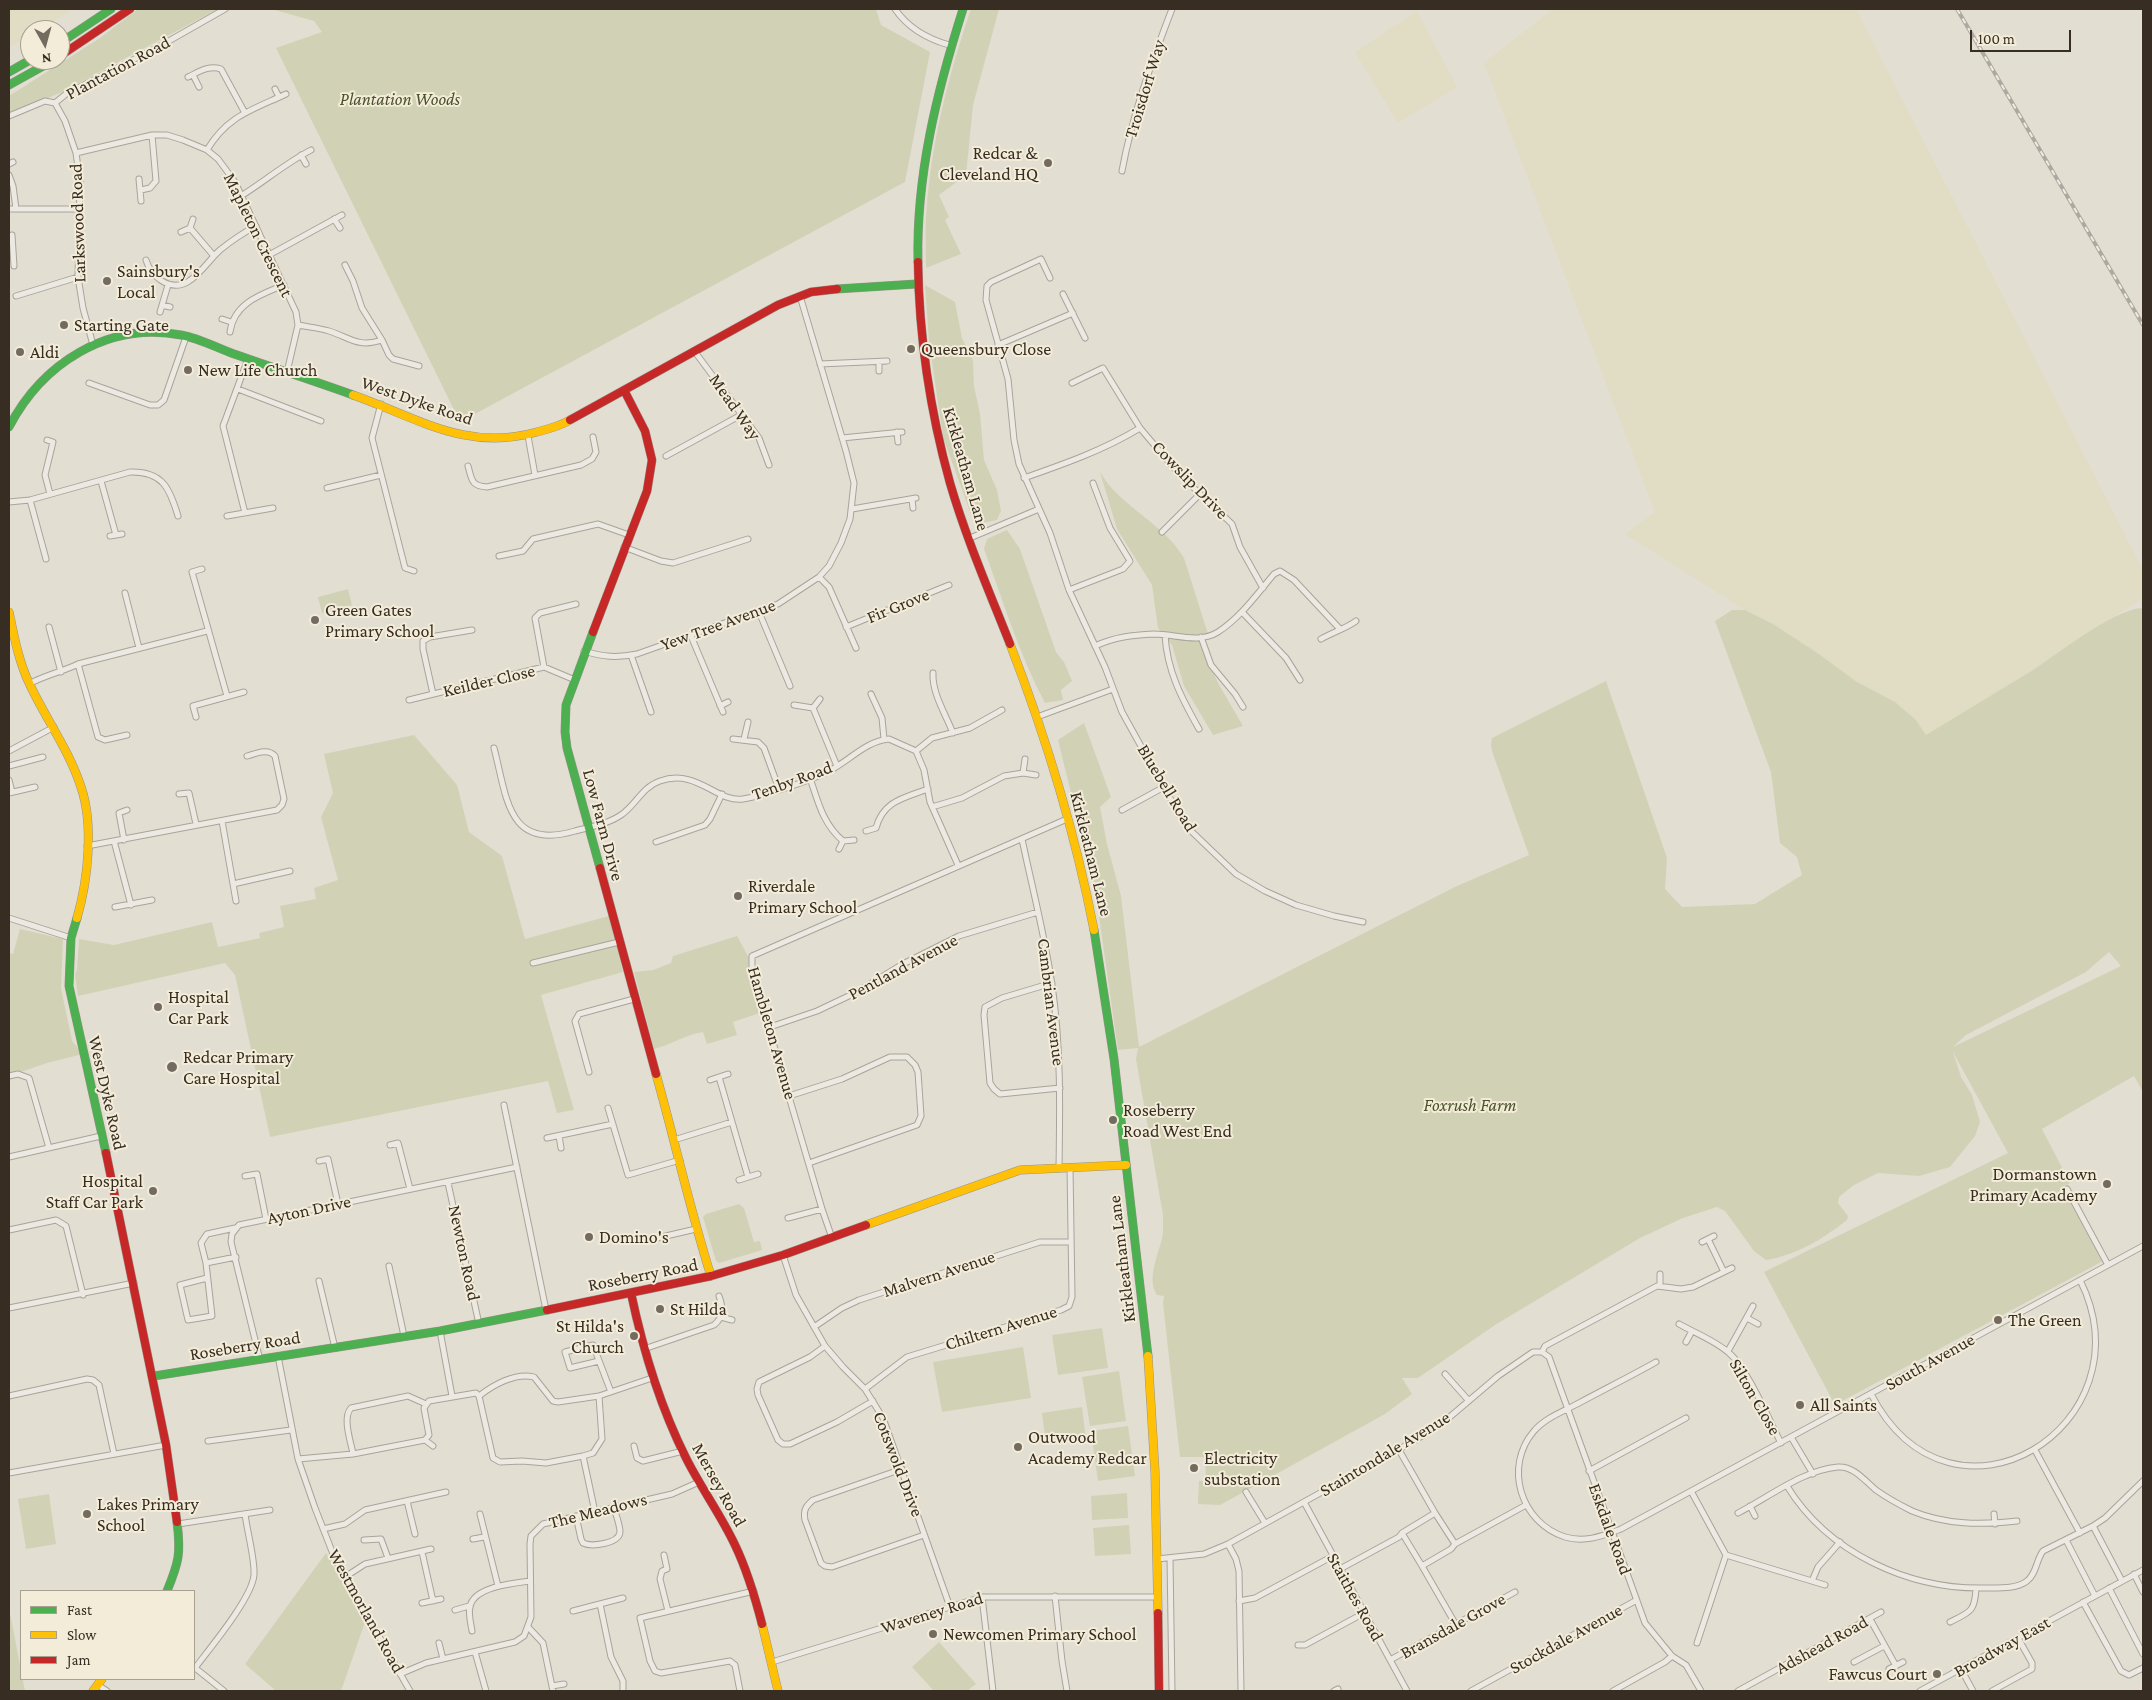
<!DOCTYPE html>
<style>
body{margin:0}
#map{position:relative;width:2152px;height:1700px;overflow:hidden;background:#e3ded2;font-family:"Crimson Pro",serif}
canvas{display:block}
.frame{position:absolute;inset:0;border:10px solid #382d22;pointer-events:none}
.legend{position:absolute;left:20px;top:1590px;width:175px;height:90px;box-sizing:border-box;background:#f3ecd9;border:1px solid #a8a090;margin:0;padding:6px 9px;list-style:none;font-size:15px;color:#382d22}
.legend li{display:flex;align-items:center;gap:10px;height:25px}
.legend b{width:25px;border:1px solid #a8a090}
.north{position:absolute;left:20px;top:20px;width:50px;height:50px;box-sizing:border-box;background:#f3ecd9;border:1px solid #a8a090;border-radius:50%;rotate:173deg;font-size:14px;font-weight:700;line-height:20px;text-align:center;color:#382d22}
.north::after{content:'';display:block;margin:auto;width:18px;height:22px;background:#746b60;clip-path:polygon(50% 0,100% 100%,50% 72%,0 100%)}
.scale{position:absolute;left:1970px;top:30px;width:101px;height:22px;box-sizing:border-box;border:2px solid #382d22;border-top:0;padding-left:6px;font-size:15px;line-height:18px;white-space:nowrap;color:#382d22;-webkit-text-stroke:4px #f3ecd9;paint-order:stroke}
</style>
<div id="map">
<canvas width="2152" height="1700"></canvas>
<div class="frame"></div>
<ul class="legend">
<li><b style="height:6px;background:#4caf50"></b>Fast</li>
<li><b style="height:6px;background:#ffc107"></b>Slow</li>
<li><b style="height:6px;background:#c62828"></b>Jam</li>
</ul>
<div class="north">N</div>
<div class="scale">100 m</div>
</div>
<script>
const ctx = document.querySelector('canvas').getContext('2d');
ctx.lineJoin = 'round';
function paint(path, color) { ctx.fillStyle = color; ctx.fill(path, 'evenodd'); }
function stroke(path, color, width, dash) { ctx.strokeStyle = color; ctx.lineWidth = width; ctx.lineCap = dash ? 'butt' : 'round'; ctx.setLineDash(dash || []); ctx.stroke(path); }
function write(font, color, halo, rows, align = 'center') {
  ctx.font = font + ' "Crimson Pro",serif'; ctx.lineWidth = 4; ctx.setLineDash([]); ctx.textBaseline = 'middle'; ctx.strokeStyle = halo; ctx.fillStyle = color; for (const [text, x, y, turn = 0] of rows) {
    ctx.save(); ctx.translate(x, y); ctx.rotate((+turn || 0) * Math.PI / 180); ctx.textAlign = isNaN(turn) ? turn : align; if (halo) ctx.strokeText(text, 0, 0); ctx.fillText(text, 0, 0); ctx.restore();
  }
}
paint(new Path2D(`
 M9,9H73L40,30H30V36L9,47Z
 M1553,9H1856L2143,570V598L2029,672L1926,736L1916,720L1895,702L1857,682L1816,652L1773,624L1745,610L1625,534L1655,512L1484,63Z
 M1417,11L1457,87L1398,123L1355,52Z`), '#e1dcc4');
paint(new Path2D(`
 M138,9H218L60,93L9,114V96L100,38Z
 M271,9H876L881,25L930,52L905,182L460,422L276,48L322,32L314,21Z
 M971,9H999L973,105L966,175L939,195L949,217L945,220L961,254L926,268C926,252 925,235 926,218C930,147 948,76 971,9Z
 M925,285L955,302L962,338L973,361L974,386L980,414L984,460L997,490L1001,511L997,520L982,523L973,520L943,437L929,341Z
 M1100,472C1120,507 1164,523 1184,558L1208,634L1197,636L1218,683L1243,726L1213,735L1184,686L1172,645L1158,628L1152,585L1117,529Z
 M1007,530L1020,549L1056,652L1064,662L1072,681L1061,690L1063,700L1045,703C1019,654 1003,601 984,549L987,539Z
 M348,589L352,605L322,613L318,597Z
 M2141,608L2143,610V1092L2134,1076L2042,1129L2070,1183L2062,1187L2103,1261L1835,1405L1764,1272L2008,1153L1953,1052L1961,1077L1972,1095L1980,1122L1975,1136L1950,1167L1919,1176L1878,1173L1854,1185L1839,1197L1838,1203L1848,1216L1847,1220C1823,1239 1797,1255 1766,1260L1754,1251L1725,1211L1717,1207L1683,1218L1640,1238L1495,1325L1418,1378H1402L1412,1394L1385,1414L1220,1505L1198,1504L1199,1481H1206L1205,1457H1180L1163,1303L1164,1296L1157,1295C1145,1277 1161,1251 1163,1232C1163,1226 1163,1221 1163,1215L1136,1059L1138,1048L1118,1050L1096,895L1058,740L1084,723L1111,797L1100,807L1107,844L1121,896L1139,1047L1457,886L1529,855L1493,754L1491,746L1492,738L1606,681L1667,858L1665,889L1682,907L1755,904L1802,875L1797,857L1780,843L1771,772L1715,621L1732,610H1745L1773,624L1816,652L1857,682L1895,702L1916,720L1926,735C1960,714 1994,694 2028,673C2056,656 2110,611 2141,608ZM2109,952L2121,966L1953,1047L1966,1035L2086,972Z
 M414,735L457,785L469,832L502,856L525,939L609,916L623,972L541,995L574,1110L557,1113L548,1081L270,1137L235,975L225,963L78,996L75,974L77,970L79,941V939L114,945L212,922L218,947L260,938L259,933L284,927L280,906L316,899L314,888L338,880L321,817L333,793L324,754Z
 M20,929L63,939L61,988L72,1041L83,1054L47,1063L9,1076V953L13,954Z
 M737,936L749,958L748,970L760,1013L733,1022L737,1035L707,1044L703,1032C684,1035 673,1044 654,1049L634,972L653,970L671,963L673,956Z
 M739,1204L744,1208L754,1242L760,1241L762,1250L719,1263L716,1261L703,1217L706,1214Z
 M1102,1328L1108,1368L1058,1375L1052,1335Z
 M1023,1347L1031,1398L942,1412L933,1362Z
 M1119,1371L1126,1421L1090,1426L1082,1377Z
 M1082,1407L1086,1439L1046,1444L1042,1413Z
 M1128,1426L1135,1476L1098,1481L1091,1431Z
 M1127,1493L1128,1518L1092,1520L1091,1496Z
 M49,1494L56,1544L26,1549L18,1499Z
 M1129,1525L1131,1554L1095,1556L1093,1528Z
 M326,1553L365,1622L341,1691H276L245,1664Z
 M9,1608L25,1691H9Z
 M939,1642L976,1684L967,1691H934L912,1667Z`), '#d1d2b5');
const street = new Path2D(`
 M895,9C908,28 928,39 949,45
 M193,75L199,87
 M188,77C199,72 208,65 221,69L245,113
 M275,89L279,97
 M55,103L65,121L76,153L80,182L78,277L83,308L93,345
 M55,103L66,94L160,46L225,9
 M9,116L45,101L55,103
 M207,150C227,116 252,110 286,94
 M76,153L152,135H167L183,140L207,150L218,159L235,182L296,312L298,325L287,372
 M301,155L306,164
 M9,164L13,162
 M1122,171C1132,116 1152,61 1172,9
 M9,175L13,186L16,209
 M139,179L141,201
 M141,190L150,188L156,181L152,135
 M241,196C265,181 286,163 311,150
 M9,209H80
 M334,219L340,228
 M190,228L214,256
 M181,232L190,228L193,219
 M12,235L14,266
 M269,255L342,215
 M146,260C149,270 154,276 162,281C188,297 204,264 220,250C231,241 243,233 256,226
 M345,265L353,281L362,308L382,340L389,355L393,359L419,366
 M1050,278L1041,259L991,282L987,286L986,300L1008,379L1014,440L1019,464L1050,533L1069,590L1105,667L1122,712L1167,793L1188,828L1236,874L1265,891L1296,905L1334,916L1363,922
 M1063,294L1085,338
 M16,296L78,277
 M162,305L170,307
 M160,312L168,285
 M222,319L231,322
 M298,325C308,327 319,328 329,331C351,338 358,348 382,340
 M230,332C234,303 260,295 284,285
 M998,345L1073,313
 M695,352L759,438L769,465
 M879,362V371
 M820,364L887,361
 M89,383L150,405H158L164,400L186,337
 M1072,383L1103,368L1140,428L1179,474L1232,524L1240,547L1263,588
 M238,389L321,421
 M381,404L372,438L405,568L414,571
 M897,432L898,442
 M528,436L535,475
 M842,438L902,432
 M47,440L53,442L45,475L50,494
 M666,456L741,415
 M468,466C472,480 471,486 487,487L581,465L592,459L596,452L593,437
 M1024,478C1064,464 1104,450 1140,428
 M101,481L116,535
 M327,488L381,475
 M912,499L913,508
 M30,500L46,559
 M9,502L30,500L130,472C163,471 170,489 178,516
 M852,509L916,498
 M245,513L223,426L248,359
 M227,516L273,508
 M1162,532L1199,495
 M110,536L122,534
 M970,538L1039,509
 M624,547L661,561L673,563L748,539
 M499,556L523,551L533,539L598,524L629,535
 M202,569L192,572L227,696
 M819,577L829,587L856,648
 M1069,590L1123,569L1130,561L1110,528L1093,483
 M125,593L139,648
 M759,612L790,686
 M1242,612L1286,658L1300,680
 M49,627L61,672
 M846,627L949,585
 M1165,635C1167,671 1182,699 1199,729
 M691,636L723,712
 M1201,637L1211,665L1235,694L1243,707
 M1321,639C1333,632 1347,628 1356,621
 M1095,646C1115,637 1132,635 1154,634C1175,634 1199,644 1218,632C1241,617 1257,594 1274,574L1280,571L1294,580L1339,628
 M584,651C603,657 617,658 637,654L778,604L819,577L829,566L841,543L850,519L854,483L846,451L800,296
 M631,655L651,712
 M78,664L98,737L105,740L127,735
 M544,667L535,618L540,613L576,604
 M933,673C932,693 945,713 953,733
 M29,684C45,675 62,672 78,664L207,631
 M433,694L423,649V641L430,637L472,630
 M871,694L882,718L884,739
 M409,700L544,667L575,680
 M794,705L813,708L837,766
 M720,706L728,702
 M813,708L820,699
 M196,717L193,706L244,692
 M1037,717L1113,689
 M733,739L758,742L764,748L779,789
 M744,739L748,722
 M494,748C507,797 507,851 575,831C590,827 608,824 621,815C636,805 642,787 660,781C697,768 717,803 743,799C766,795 808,782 829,771C849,761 866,741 889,739L916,751L924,770L930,802L958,865
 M9,751L54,727
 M916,751L932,738L970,728L1002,710
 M1025,759L1023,773L1036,775
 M9,766L43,757
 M810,778C818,802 823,824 843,841L854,840
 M9,780L12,792
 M9,793L35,787
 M179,794L189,793L196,824
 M932,807L962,798L1004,776L1023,773
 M1122,810L1164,787
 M222,821L236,901
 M866,831L876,828C883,801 904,798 928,789
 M1022,839C1032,887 1045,936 1052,985C1061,1046 1060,1106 1059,1168
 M124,840L119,813L127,810
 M114,841L131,905
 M656,842L705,825L710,819L722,794
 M87,846L277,810L282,805L284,799L275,756C268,748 257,753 247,756
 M839,849L843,841
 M233,884L290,871
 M115,907L152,900
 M9,918L71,938
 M533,963L619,942
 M1052,983L1002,998L985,1007L984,1015L990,1083L994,1089L1000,1094L1060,1088
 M770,1027L817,1011L855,993L903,964L959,936L1038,912
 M589,1072L575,1021L579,1014L634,999
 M9,1076L18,1074L29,1078L49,1148
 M719,1077L748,1177
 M710,1080L728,1074
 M789,1096L842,1079L890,1057H907L915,1065L918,1072L921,1116L917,1125L809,1163
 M504,1105L546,1310
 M608,1108L628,1175L680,1160
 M559,1136L561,1148
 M547,1138L613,1124
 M674,1140L732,1122
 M390,1145L398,1143L410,1189
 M9,1157L101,1136
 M319,1161L328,1159L338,1204
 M245,1176L257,1174L266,1219
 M739,1180L758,1174
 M448,1183L479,1324
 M2067,1189L2108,1265
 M788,1218L822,1209
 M9,1230L56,1220L66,1226L83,1295
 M832,1238L822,1209L752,971V956L1067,819
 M653,1239L696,1229
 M1708,1239L1724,1272
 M1702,1242L1714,1236
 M783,1255L796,1295L825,1346L843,1367L865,1389L883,1418L950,1607
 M206,1263L236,1257
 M389,1266L404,1336
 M1660,1274V1285
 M207,1278L180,1285L188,1320L212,1316L206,1263L201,1243L207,1234L235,1228
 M319,1281L335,1348
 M9,1308L134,1283
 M721,1317L732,1320
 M1747,1318L1758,1324
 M1679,1324C1695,1333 1716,1341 1729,1353C1747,1368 1769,1420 1781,1443
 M814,1327L842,1308L859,1300L1040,1242H1071
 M440,1331L452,1396
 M1686,1342L1692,1331
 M825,1346L810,1357L759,1382L757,1389L758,1395L778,1440L783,1444H790L837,1422L873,1401
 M644,1349L714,1325C724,1317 723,1307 719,1296
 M1728,1351L1753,1306
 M1542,1352L1549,1357L1645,1623L1672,1656L1686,1665L1701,1691
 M1542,1352L1545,1346L1657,1286L1681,1289L1693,1287L1732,1268
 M278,1356L298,1459L315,1508L335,1559L410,1691
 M260,1360L231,1242L232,1234L239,1225L517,1167
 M599,1361L570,1368L565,1352L593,1345L611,1392
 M1656,1362C1631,1376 1605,1389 1579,1403C1564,1411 1545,1418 1534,1431C1503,1467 1521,1523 1565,1537C1585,1543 1602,1536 1621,1529L2143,1246
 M1445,1374L1469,1401
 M865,1389L907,1357L1061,1310L1069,1306L1072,1297L1070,1167
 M1871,1394C1952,1550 2152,1425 2080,1280
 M9,1396L87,1379L93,1380L99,1385L114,1454
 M479,1396C493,1385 516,1372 534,1377L553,1401L558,1402L599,1396L652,1378
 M1791,1437L1813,1474
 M425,1440L433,1446
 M208,1441L291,1430
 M634,1446L637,1458L643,1461L683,1451
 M1399,1450L1435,1513
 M2036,1452L2080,1533
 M353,1454C351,1442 342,1418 351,1408L408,1396L426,1404
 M583,1456L593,1453L602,1439L599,1396
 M298,1459L353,1454L425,1440L429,1435L424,1408L429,1401L476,1393L479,1396L493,1458L500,1462L522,1461L546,1463L583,1456L595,1512
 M902,1469L813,1500C806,1506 803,1510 805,1520L821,1563L825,1566L832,1567L924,1535
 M1589,1471L1686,1418
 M9,1473L166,1445
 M1787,1486C1828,1553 1909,1590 1986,1588C1999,1588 2017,1589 2027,1581C2037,1573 2036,1560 2043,1551L2093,1526L2105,1518L2143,1481
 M1691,1491L1726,1555L1825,1585
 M1246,1492L1265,1523
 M407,1501L415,1534
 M1304,1502L1407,1691
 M1750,1506L1755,1516
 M1738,1513C1769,1497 1803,1470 1838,1467C1854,1466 1865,1481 1876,1490C1887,1498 1900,1505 1912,1511C1946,1525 1981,1525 2017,1521
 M480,1514L498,1586
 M1994,1514L1995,1524
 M576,1516L581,1539L583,1543C591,1547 619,1544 620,1532C620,1525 616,1515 614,1508
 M178,1524L270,1510
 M2093,1526L2122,1581
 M323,1529L345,1524L365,1510L446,1492
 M473,1539L484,1537
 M364,1540L381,1539L388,1558
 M2066,1540L2095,1596
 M1228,1544L1236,1559L1239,1571L1241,1691
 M1455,1544L1435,1513L1402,1533L1422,1566L1451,1549L1455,1544L1526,1505
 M422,1552L433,1601
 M664,1555L667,1569L662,1571L660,1579L668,1611
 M1170,1558L1172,1691
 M1157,1559L1204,1554L1228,1544L1414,1441L1445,1421L1498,1376L1533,1352H1542
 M1422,1566L1456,1625
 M1340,1569L1399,1537L1402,1533
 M2134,1574L2143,1592
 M345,1577L365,1564L431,1549
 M1812,1581L1818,1567L1840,1542
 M2109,1588L2143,1654
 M1055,1596L1062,1661L1067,1691
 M982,1597L993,1691
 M1239,1601L1255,1598L1333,1556
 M2083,1602L2121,1671L2129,1675L2143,1668
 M422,1603L441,1599
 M600,1604L611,1657L623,1681V1691
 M455,1610L469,1606
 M573,1611L623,1598
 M1870,1619L1896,1666
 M1950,1622C1970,1612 1975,1612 1976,1588
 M528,1627L543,1643L553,1691
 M472,1631C471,1624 468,1614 470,1607C473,1587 513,1583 530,1581
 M439,1643L443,1659
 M1697,1643L1726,1555
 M1298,1645H1305L1364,1613
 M475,1652L486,1691
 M1390,1660L1515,1592
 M772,1662L982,1597H1157
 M1854,1662L1884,1646
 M194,1667L224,1691
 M195,1668C210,1648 252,1598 254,1575C255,1559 247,1531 245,1514
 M1889,1669L1903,1662
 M1961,1669L1973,1691
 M400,1674L426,1663L515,1642L524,1636L531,1617L530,1544L531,1536L543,1524L672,1494L699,1482
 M98,1685L107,1691
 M552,1686L564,1684
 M740,1691L735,1665L730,1661L661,1673L655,1671L650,1661L640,1618L754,1591
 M1334,1691L1338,1689
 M1471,1691L1635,1601
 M1613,1691L1665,1662L1672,1656
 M1738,1691L1881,1612
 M1920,1691L2143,1570
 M1992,1691L2032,1669V1663L2018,1638`);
const fast = new Path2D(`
 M60,43L111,9
 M9,72L30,60
 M9,85L54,60
 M918,262C916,175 937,91 963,9
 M837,289L916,284
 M9,427C42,364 107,321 181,335C199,338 217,348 234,354C274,368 314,381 353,395
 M593,632L566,705L565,732L567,748L600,868
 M77,918L71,938L69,986L106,1153
 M1094,930L1114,1059L1148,1356
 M154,1376L440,1331L547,1310
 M167,1591C179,1562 181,1553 177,1522`);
const slow = new Path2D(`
 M353,395C418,418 466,452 537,432C549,429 560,426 570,420
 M9,612C14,636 19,663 30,685C46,719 69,750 81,787C94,825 88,880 77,918
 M1010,644C1046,737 1075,832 1094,930
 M656,1074C675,1141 690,1210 711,1276
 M866,1225L1020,1170L1126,1165
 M1148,1356L1155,1472L1158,1613
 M762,1624L778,1691
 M93,1691L102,1679`);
const jam = new Path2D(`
 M60,56L130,9
 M918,262C919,337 930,411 950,483C966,538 989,591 1010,644
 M570,420L778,305L811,292L837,289
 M593,632L647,491L652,460L645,431L624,390
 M600,868L656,1074
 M106,1153L166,1445L177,1522
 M631,1293C643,1350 660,1406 686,1458C701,1488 721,1515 735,1545C747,1570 755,1597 762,1624
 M547,1310L711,1276L783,1255L866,1225
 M1158,1613L1159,1691`);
stroke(street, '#a9a49a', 7);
stroke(fast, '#99938a', 9);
stroke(slow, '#99938a', 9);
stroke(jam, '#99938a', 9);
stroke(street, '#ece9e2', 5);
stroke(fast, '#4caf50', 8);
stroke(slow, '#ffc107', 8);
stroke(jam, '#c62828', 8);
const rail = new Path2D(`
 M1957,9L2143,325`);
stroke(rail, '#aca8a2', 4);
stroke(rail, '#f3ecd9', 2, [5.5]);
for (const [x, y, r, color] of [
 [1048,163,5,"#746b60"],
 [107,281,5,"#746b60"],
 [64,325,5,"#746b60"],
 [911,349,5,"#746b60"],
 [20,352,5,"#746b60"],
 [188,370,5,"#746b60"],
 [315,620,5,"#746b60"],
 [738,896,5,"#746b60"],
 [158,1007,5,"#746b60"],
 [172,1067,6,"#746b60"],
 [1113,1120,5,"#746b60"],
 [2107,1184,5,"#746b60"],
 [153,1191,5,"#746b60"],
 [589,1237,5,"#746b60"],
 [660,1309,5,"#746b60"],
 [1998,1320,5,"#746b60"],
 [634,1336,5,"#746b60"],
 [1800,1405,5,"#746b60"],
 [1018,1447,5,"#746b60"],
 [1194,1468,5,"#746b60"],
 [87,1514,5,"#746b60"],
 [933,1634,5,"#746b60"],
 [1937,1674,5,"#746b60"]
]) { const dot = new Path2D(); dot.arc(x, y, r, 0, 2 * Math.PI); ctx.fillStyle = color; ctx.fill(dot); stroke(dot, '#f3ecd9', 2); }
write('18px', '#382d22', '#f3ecd9', [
 ["Plantation Road",118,68,-28],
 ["Troisdorf Way",1145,89,-73],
 ["Larkswood Road",78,223,-92],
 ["Mapleton Crescent",258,235,64],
 ["West Dyke Road",417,401,19],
 ["Mead Way",735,407,55],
 ["Kirkleatham Lane",966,469,74],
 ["Cowslip Drive",1190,480,46],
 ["Fir Grove",898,606,-22],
 ["Yew Tree Avenue",718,625,-20],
 ["Keilder Close",489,681,-13],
 ["Tenby Road",792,781,-20],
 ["Bluebell Road",1167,788,59],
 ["Low Farm Drive",603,825,75],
 ["Kirkleatham Lane",1091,854,76],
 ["Pentland Avenue",903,967,-28],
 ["Cambrian Avenue",1051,1002,83],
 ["Hambleton Avenue",772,1033,74],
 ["West Dyke Road",107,1093,77],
 ["Ayton Drive",309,1210,-12],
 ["Newton Road",464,1253,78],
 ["Kirkleatham Lane",1122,1259,-97],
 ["Malvern Avenue",939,1274,-18],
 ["Roseberry Road",643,1275,-11],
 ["Chiltern Avenue",1001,1328,-17],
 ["Roseberry Road",245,1346,-9],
 ["South Avenue",1930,1362,-29],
 ["Silton Close",1755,1397,60],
 ["Staintondale Avenue",1385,1454,-31],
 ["Cotswold Drive",898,1464,69],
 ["Mersey Road",719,1485,61],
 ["The Meadows",598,1511,-14],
 ["Eskdale Road",1610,1529,70],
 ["Staithes Road",1355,1597,61],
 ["Westmorland Road",366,1611,61],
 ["Waveney Road",932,1613,-17],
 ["Bransdale Grove",1453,1626,-29],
 ["Stockdale Avenue",1566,1639,-29],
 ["Adshead Road",1822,1645,-29],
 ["Broadway East",2002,1647,-29]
]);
write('italic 18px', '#48532a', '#f3ecd9', [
 ["Plantation Woods",400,99],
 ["Foxrush Farm",1470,1105]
]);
write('18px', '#382d22', '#f3ecd9', [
 ["Redcar &",1038,153,"right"],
 ["Cleveland HQ",1038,174,"right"],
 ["Sainsbury's",117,271],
 ["Local",117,292],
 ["Starting Gate",74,325],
 ["Queensbury Close",921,349],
 ["Aldi",30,352],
 ["New Life Church",198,370],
 ["Green Gates",325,610],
 ["Primary School",325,631],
 ["Riverdale",748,886],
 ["Primary School",748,907],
 ["Hospital",168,997],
 ["Car Park",168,1018],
 ["Redcar Primary",183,1057],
 ["Care Hospital",183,1078],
 ["Roseberry",1123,1110],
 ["Road West End",1123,1131],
 ["Dormanstown",2097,1174,"right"],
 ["Primary Academy",2097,1195,"right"],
 ["Hospital",143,1181,"right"],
 ["Staff Car Park",143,1202,"right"],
 ["Domino's",599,1237],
 ["St Hilda",670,1309],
 ["The Green",2008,1320],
 ["St Hilda's",624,1326,"right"],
 ["Church",624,1347,"right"],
 ["All Saints",1810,1405],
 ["Outwood",1028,1437],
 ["Academy Redcar",1028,1458],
 ["Electricity",1204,1458],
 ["substation",1204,1479],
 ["Lakes Primary",97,1504],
 ["School",97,1525],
 ["Newcomen Primary School",943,1634],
 ["Fawcus Court",1927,1674,"right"]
], 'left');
</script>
